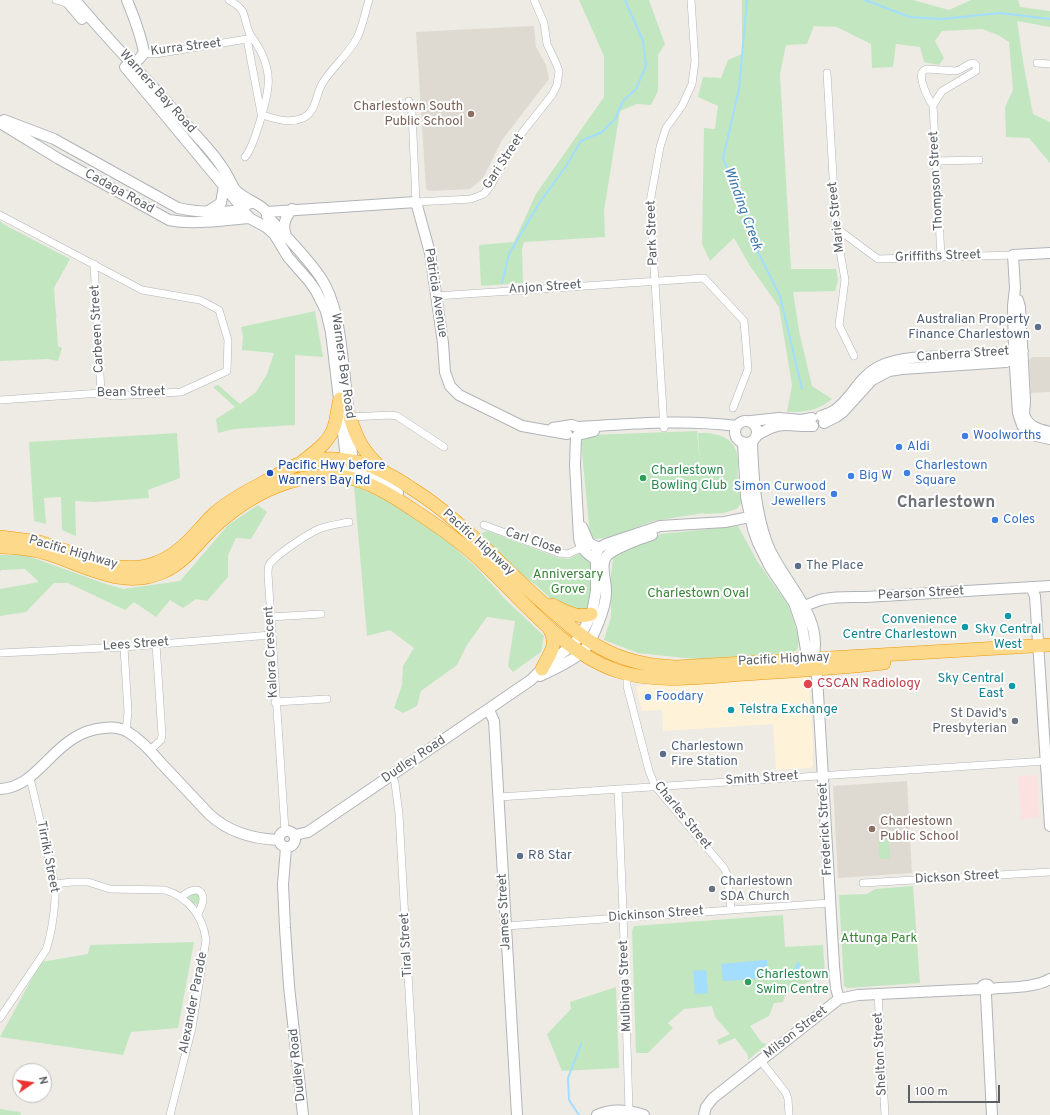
<!DOCTYPE html>
<meta charset="utf-8">
<style>
body{margin:0}
#map{position:relative;width:1050px;height:1115px;overflow:hidden;background:#eeebe4;font-family:Overpass,sans-serif}
canvas{display:block}
.north{position:absolute;left:12px;top:1063px;width:40px;height:40px;box-sizing:border-box;background:#fff;border:1px solid #bebfc1;border-radius:50%;rotate:77deg;font-size:11px;font-weight:700;line-height:16px;text-align:center;color:#5c6064}
.north::after{content:'';display:block;margin:auto;width:14px;height:18px;background:#ea322f;clip-path:polygon(50% 0,100% 100%,50% 72%,0 100%)}
.scale{position:absolute;left:908px;top:1085px;width:92px;height:18px;box-sizing:border-box;border:2px solid #5c6064;border-top:0;padding-left:5px;font-size:12px;line-height:14px;white-space:nowrap;color:#5c6064;-webkit-text-stroke:3px #fff;paint-order:stroke}
</style>
<div id="map">
<canvas width="1050" height="1115"></canvas>
<div class="north">N</div>
<div class="scale">100 m</div>
</div>
<script>
const ctx = document.querySelector('canvas').getContext('2d');
ctx.lineJoin = 'round';
function paint(path, color) { ctx.fillStyle = color; ctx.fill(path, 'evenodd'); }
function stroke(path, color, width, dash) { ctx.strokeStyle = color; ctx.lineWidth = width; ctx.lineCap = dash ? 'butt' : 'round'; ctx.setLineDash(dash || []); ctx.stroke(path); }
function write(font, color, halo, rows, align = 'center') {
  ctx.font = font + ' Overpass,sans-serif'; ctx.lineWidth = 4; ctx.setLineDash([]); ctx.textBaseline = 'middle'; ctx.strokeStyle = halo; ctx.fillStyle = color; for (const [text, x, y, turn = 0] of rows) {
    ctx.save(); ctx.translate(x, y); ctx.rotate((+turn || 0) * Math.PI / 180); ctx.textAlign = isNaN(turn) ? turn : align; if (halo) ctx.strokeText(text, 0, 0); ctx.fillText(text, 0, 0); ctx.restore();
  }
}
paint(new Path2D(`
 M809,677L813,744V766L810,768L776,770L773,724L663,731L662,710L642,711L636,687L640,685H697Z`), '#fef3d9');
paint(new Path2D(`
 M534,26L536,47L546,65L549,79L502,140L483,178L470,189L429,191L426,189L416,32Z
 M1032,357H1050V392L1031,393L1029,360Z
 M907,781L912,873L838,878L833,786Z`), '#dedad2');
paint(new Path2D(`
 M1037,775L1039,818L1021,819L1018,776Z`), '#fbe1e0');
paint(new Path2D(`
 M579,0H649L665,44L658,55V91L651,105L637,104L620,111L604,211L605,237L524,242L522,249L523,283L481,286L479,245L514,242L536,194L604,97V56Z
 M742,0H913L949,10L971,0H1018L1020,7L1050,11V27L1017,21L1024,67L1033,114L1050,122V163L1029,138L1006,137L1005,107L1013,90L1009,42L998,35L982,29L942,31L935,41L944,58L939,65L924,62L920,47L896,44L893,67L872,68L871,44L837,27L814,26L807,44L786,45L780,74L791,269H836L838,280L835,291L793,292L799,331L812,386L832,399C817,411 806,412 787,412L792,385L779,307L750,266L734,238L710,261L702,244L704,128L715,129L718,106L698,97L703,77L721,78L728,60L742,54Z
 M0,221L3,224L70,259L54,288L56,315L57,316L56,317L58,346L62,348L58,361L48,359L0,361Z
 M315,311L323,357L295,355V425L234,429L218,433L216,419L235,407L213,387L218,385L240,404L256,392L267,374L274,353L242,350L243,336L241,327Z
 M697,431L700,466L698,433C719,432 737,438 738,461C738,468 737,476 738,483C738,489 741,495 743,501L737,509L723,513L704,514V513L653,521L612,537L594,539L590,535L581,443L584,438L590,435Z
 M177,433L180,478L148,490L149,498L95,502L75,501L76,536L62,530L61,497L44,498L46,524L34,521L29,442Z
 M354,486L387,500L443,537L477,568L506,600L544,636L541,652L513,672L508,666L515,621L487,617L467,645L457,665L421,691L417,706L403,713L394,708L402,685L403,666L414,648L390,630L367,636Z
 M258,505L267,512L251,539L236,538L228,555V577L207,601L196,599L183,608L170,600L156,617L134,602L125,610L68,583H54L26,612L0,616V589L39,582L25,569L1,570L0,572V555H25L106,584L123,589L180,581L228,525Z
 M738,526L757,561L788,605L794,622L799,641L797,650L790,653L695,659L638,653L604,640L611,617V574L614,554L661,534Z
 M488,531L559,558L569,559L578,554C582,555 588,558 591,563C594,571 592,597 589,605C588,608 586,610 583,612L552,600L537,586L516,570L480,535L484,532Z
 M878,839H889L890,859H879Z
 M913,886L920,983L848,988L844,986L839,895L867,894L875,889Z
 M193,893L198,894L200,898V904L198,905C194,905 189,900 188,896Z
 M783,915L785,947L823,945L825,974L786,993L783,1002L774,1003L769,1016L750,1026L762,1043L767,1044L748,1060V1055L735,1038L719,1045L717,1040L730,1034L715,1017L712,1006L684,1009L668,1023L673,1028L648,1053H636L632,931L634,926Z
 M194,942L178,1028L131,1032L123,1055L0,1037L41,962L88,954L90,945Z
 M616,987L619,1068L562,1071L547,1034L571,1009L570,1002Z
 M0,1109L20,1112L21,1115H0Z`), '#c2e6c0');
paint(new Path2D(`
 M764,960H767L768,978L723,981L721,964Z
 M797,962L800,963L802,972L799,974L794,971Z
 M706,970L708,993L695,994L693,971Z`), '#a3ddff');
stroke(new Path2D(`
 M747,0L739,89L723,158L743,206L758,252L780,296L802,389
 M865,0L910,17L941,19L1000,13L1050,19
 M502,283L509,254L538,205L566,166L581,141L602,132L615,119L623,101L636,89L646,66L643,41L625,0
 M579,1115L569,1100L568,1078L581,1044`), '#a3ddff', 2);
const street = new Path2D(`
 M56,0L69,4
 M229,0C248,11 242,14 249,32C251,37 255,41 257,45C261,51 264,58 266,65C268,72 269,79 268,86C267,100 254,147 245,157
 M247,39L261,113
 M144,53L155,54L241,40L252,38
 M1037,63L1050,64
 M827,73L836,228L845,280L839,325L854,356
 M409,101L412,113L416,202L471,199L484,194L491,185L514,143L552,95L557,85L559,71L556,63L547,44L544,23L534,0
 M933,105C929,101 919,80 922,73C923,70 924,70 927,69L955,71C962,70 967,64 973,63L976,65V71L942,91L933,105L941,257
 M262,115C276,119 289,124 303,118C317,111 315,96 322,84C332,67 348,55 357,38C363,26 365,12 369,0
 M936,161L979,160
 M0,215L142,290L200,300L219,310L228,340L227,371L181,392L113,396L101,393L0,400
 M836,228L878,259L1013,255
 M94,264L101,393
 M436,296L704,278L744,321L748,369L733,408
 M350,417L391,415L397,416L444,447
 M664,428L650,202L660,147L666,128L682,106L692,84L695,61L691,0
 M484,525L559,553L568,554L581,548
 M270,617L321,614
 M124,647L128,712L126,731
 M0,653L124,647L271,635
 M627,674V686L649,771L655,786L724,868L727,874L731,909
 M275,702L327,699
 M150,750L161,740L162,735L156,644
 M392,775L395,783L399,814L416,1115
 M618,789L623,912L629,1111
 M499,797L1046,761
 M285,831L268,574C268,572 268,568 269,565C274,556 309,533 319,529C329,525 339,524 349,522
 M863,883L1050,872
 M55,884L72,882H88L110,889L165,890C188,897 203,916 206,940L192,1028L170,1115
 M181,898C187,891 202,884 203,899C203,904 200,910 198,914
 M506,926L830,903
 M878,994L885,1115
 M0,1018L46,950C52,933 56,903 55,884L30,778
 M761,1061L786,1093L788,1099L789,1115`);
const secondary = new Path2D(`
 M66,0L82,19
 M75,0C110,42 149,81 185,123C197,137 212,151 222,167C227,174 230,181 234,188C242,200 268,205 267,216C286,236 306,256 321,278C338,305 340,338 344,369C347,398 350,427 352,456C352,469 337,472 327,476
 M127,0C134,18 141,34 144,53L139,59L127,69
 M125,67L238,203L243,208
 M4,120L54,139L178,208C200,213 221,213 243,210
 M0,123L59,159L169,220C195,225 222,220 249,218
 M252,203L248,204L243,208L244,212L251,219L266,227L274,234L288,257L309,281L316,291L326,311L331,332L345,450L347,463L352,468L377,480L398,493
 M207,212L221,203L224,186
 M267,212L416,202L430,253L443,343L445,372L450,386L459,395L522,426L567,434
 M286,236C282,225 285,218 292,209
 M1050,253L1013,255L1015,288L1013,306L1014,351L1018,413L1022,425L1028,432L1036,436L1050,439
 M1018,300L1020,307L1025,401L1024,414C1028,427 1038,429 1050,432
 M821,416C826,414 831,413 835,410C852,398 858,378 878,367C903,354 944,357 972,356C988,355 1005,352 1021,351
 M735 432a11 11 0 1 1 22 0a11 11 0 1 1-22 0Z
 M751,421L779,418L801,420L812,418
 M824,423L836,417L843,412L872,380L889,371L902,369L1006,362L1014,359L1023,351
 M553,428L572,425L577,427C630,424 684,419 737,426
 M578,435L594,431
 M756,436C782,419 787,427 813,426
 M576,437L575,465L579,538C581,549 586,553 595,559
 M752,441C753,476 755,510 767,543C781,581 825,615 813,659
 M743,442L746,497L753,529L758,543L770,567L794,603L802,626L806,650L813,659L817,676L834,966L836,988L839,999
 M582,527L589,543L599,548
 M1031,587L1035,596L1050,826
 M794,603C804,610 813,601 824,599C838,596 852,597 866,597L1050,586
 M540,676C553,670 568,663 580,654C592,645 607,605 606,590C606,580 600,566 606,557C611,549 642,538 652,535
 M489,710L494,721L517,1115
 M0,789C21,788 34,774 48,760C65,743 80,730 104,728C112,727 121,728 128,732C141,740 151,751 161,763C177,780 193,797 209,814C228,832 254,839 279,840
 M279 839a8 8 0 1 1 16 0a8 8 0 1 1-16 0Z
 M295,835L308,832L531,680L542,669L571,646L581,635L592,613L596,591V554L599,548L606,544L660,526L725,522L759,515
 M286,848L283,884L285,928L289,986L303,1115
 M991,989C1008,987 1035,988 1050,979
 M986,995L992,1115
 M597,1115C613,1108 628,1110 644,1115
 M704,1115L706,1107L713,1098L839,999L858,995L981,989C982,985 985,984 988,985L991,989`);
const highway = new Path2D(`
 M350,417C357,440 363,451 381,468
 M302,462C314,452 329,443 334,427C337,419 337,409 340,399
 M0,537L40,542L107,565C136,571 159,567 182,547C194,537 203,524 215,513C231,499 248,491 266,481C276,476 286,470 296,465C313,458 335,457 353,461C374,465 393,476 411,488C461,519 499,564 543,603C562,619 579,636 601,648C624,661 650,666 676,667L1050,645
 M0,547C17,547 33,549 49,554C86,566 124,590 163,572C185,562 195,546 211,530C248,495 298,468 350,478C372,483 393,496 412,509C435,524 459,540 479,559C521,598 562,652 617,671C657,684 704,677 745,674C792,671 838,668 884,663
 M552,605C565,611 577,619 591,614
 M542,669C549,654 559,645 549,628`);
stroke(street, '#b1b5b9', 8);
stroke(secondary, '#b0b4b9', 12);
stroke(highway, '#f29700', 14);
stroke(street, '#fff', 7);
stroke(secondary, '#fff', 10);
stroke(highway, '#fdd98c', 13);
for (const [x, y, r, color] of [
 [471,114,4,"#8d6e63"],
 [1038,327,4,"#5c6f8a"],
 [965,436,4,"#3f7fe0"],
 [899,447,4,"#3f7fe0"],
 [270,473,4,"#1a4fb4"],
 [907,473,4,"#3f7fe0"],
 [851,476,4,"#3f7fe0"],
 [643,478,4,"#2e9e5b"],
 [834,494,4,"#3f7fe0"],
 [995,520,4,"#3f7fe0"],
 [798,566,4,"#5c6f8a"],
 [1008,616,4,"#0f9aa8"],
 [965,627,4,"#0f9aa8"],
 [808,684,5,"#e0444e"],
 [1012,686,4,"#0f9aa8"],
 [648,697,4,"#3f7fe0"],
 [731,710,4,"#0f9aa8"],
 [1015,721,4,"#6b7280"],
 [663,754,4,"#5c6f8a"],
 [872,829,4,"#8d6e63"],
 [520,856,4,"#5c6f8a"],
 [712,889,4,"#6b7280"],
 [748,982,4,"#2e9e5b"]
]) { const dot = new Path2D(); dot.arc(x, y, r, 0, 2 * Math.PI); ctx.fillStyle = color; ctx.fill(dot); stroke(dot, '#fff', 1.5); }
write('13px', '#5c6064', '#fff', [
 ["Kurra Street",186,48,-7],
 ["Warners Bay Road",157,92,48],
 ["Gari Street",504,162,-57],
 ["Thompson Street",937,181,-93],
 ["Cadaga Road",119,192,29],
 ["Marie Street",837,217,-96],
 ["Park Street",653,233,-92],
 ["Griffiths Street",938,257,-2],
 ["Anjon Street",545,288,-4],
 ["Patricia Avenue",435,293,81],
 ["Carbeen Street",98,329,-93],
 ["Canberra Street",963,355,-4],
 ["Warners Bay Road",342,366,82],
 ["Bean Street",131,393,-1],
 ["Carl Close",533,542,19],
 ["Pacific Highway",478,543,42],
 ["Pacific Highway",73,553,16],
 ["Pearson Street",921,594,-3],
 ["Lees Street",136,645,-4],
 ["Kalora Crescent",272,652,-93],
 ["Pacific Highway",784,660,-3],
 ["Dudley Road",414,760,-34],
 ["Smith Street",762,779,-4],
 ["Charles Street",682,816,51],
 ["Frederick Street",826,829,-93],
 ["Tirriki Street",47,857,79],
 ["Dickson Street",957,878,-3],
 ["James Street",505,912,-93],
 ["Dickinson Street",656,915,-4],
 ["Tiral Street",407,945,-93],
 ["Mulbinga Street",626,986,-92],
 ["Alexander Parade",194,1003,-79],
 ["Milson Street",796,1033,-38],
 ["Shelton Street",881,1054,-93],
 ["Dudley Road",298,1065,-96]
]);
write('13px', '#785e54', '#fff', [
 ["Charlestown South",463,107],
 ["Public School",463,122],
 ["Charlestown",880,822,"left"],
 ["Public School",880,837,"left"]
], 'right');
write('13px', '#4e5e75', '#fff', [
 ["Australian Property",1030,320,"right"],
 ["Finance Charlestown",1030,335,"right"],
 ["The Place",806,566],
 ["Charlestown",671,747],
 ["Fire Station",671,762],
 ["R8 Star",528,856]
], 'left');
write('13px', '#366cbe', '#fff', [
 ["Woolworths",973,436],
 ["Aldi",907,447],
 ["Charlestown",915,466],
 ["Square",915,481],
 ["Big W",859,476],
 ["Simon Curwood",826,487,"right"],
 ["Jewellers",826,502,"right"],
 ["Coles",1003,520],
 ["Foodary",656,697]
], 'left');
write('13px', '#164399', '#fff', [
 ["Pacific Hwy before",278,466],
 ["Warners Bay Rd",278,481]
], 'left');
write('13px', '#27864d', '#fff', [
 ["Charlestown",651,471],
 ["Bowling Club",651,486],
 ["Charlestown",756,975],
 ["Swim Centre",756,990]
], 'left');
write('13px', '#358334', '#fff', [
 ["Anniversary",568,575],
 ["Grove",568,590],
 ["Charlestown Oval",698,594],
 ["Attunga Park",879,939]
]);
write('13px', '#0d838f', '#fff', [
 ["Convenience",957,620],
 ["Centre Charlestown",957,635],
 ["Sky Central",1008,630,"center"],
 ["West",1008,645,"center"],
 ["Sky Central",1004,679],
 ["East",1004,694],
 ["Telstra Exchange",739,710,"left"]
], 'right');
write('13px', '#be3a42', '#fff', [
 ["CSCAN Radiology",817,684]
], 'left');
write('13px', '#5b616d', '#fff', [
 ["St David’s",1007,714],
 ["Presbyterian",1007,729],
 ["Charlestown",720,882,"left"],
 ["SDA Church",720,897,"left"]
], 'right');
write('italic 14px', '#3d78a9', '#fff', [
 ["Winding Creek",742,209,70]
]);
write('bold 17px', '#6d7276', '#fff', [
 ["Charlestown",946,504]
]);
</script>
